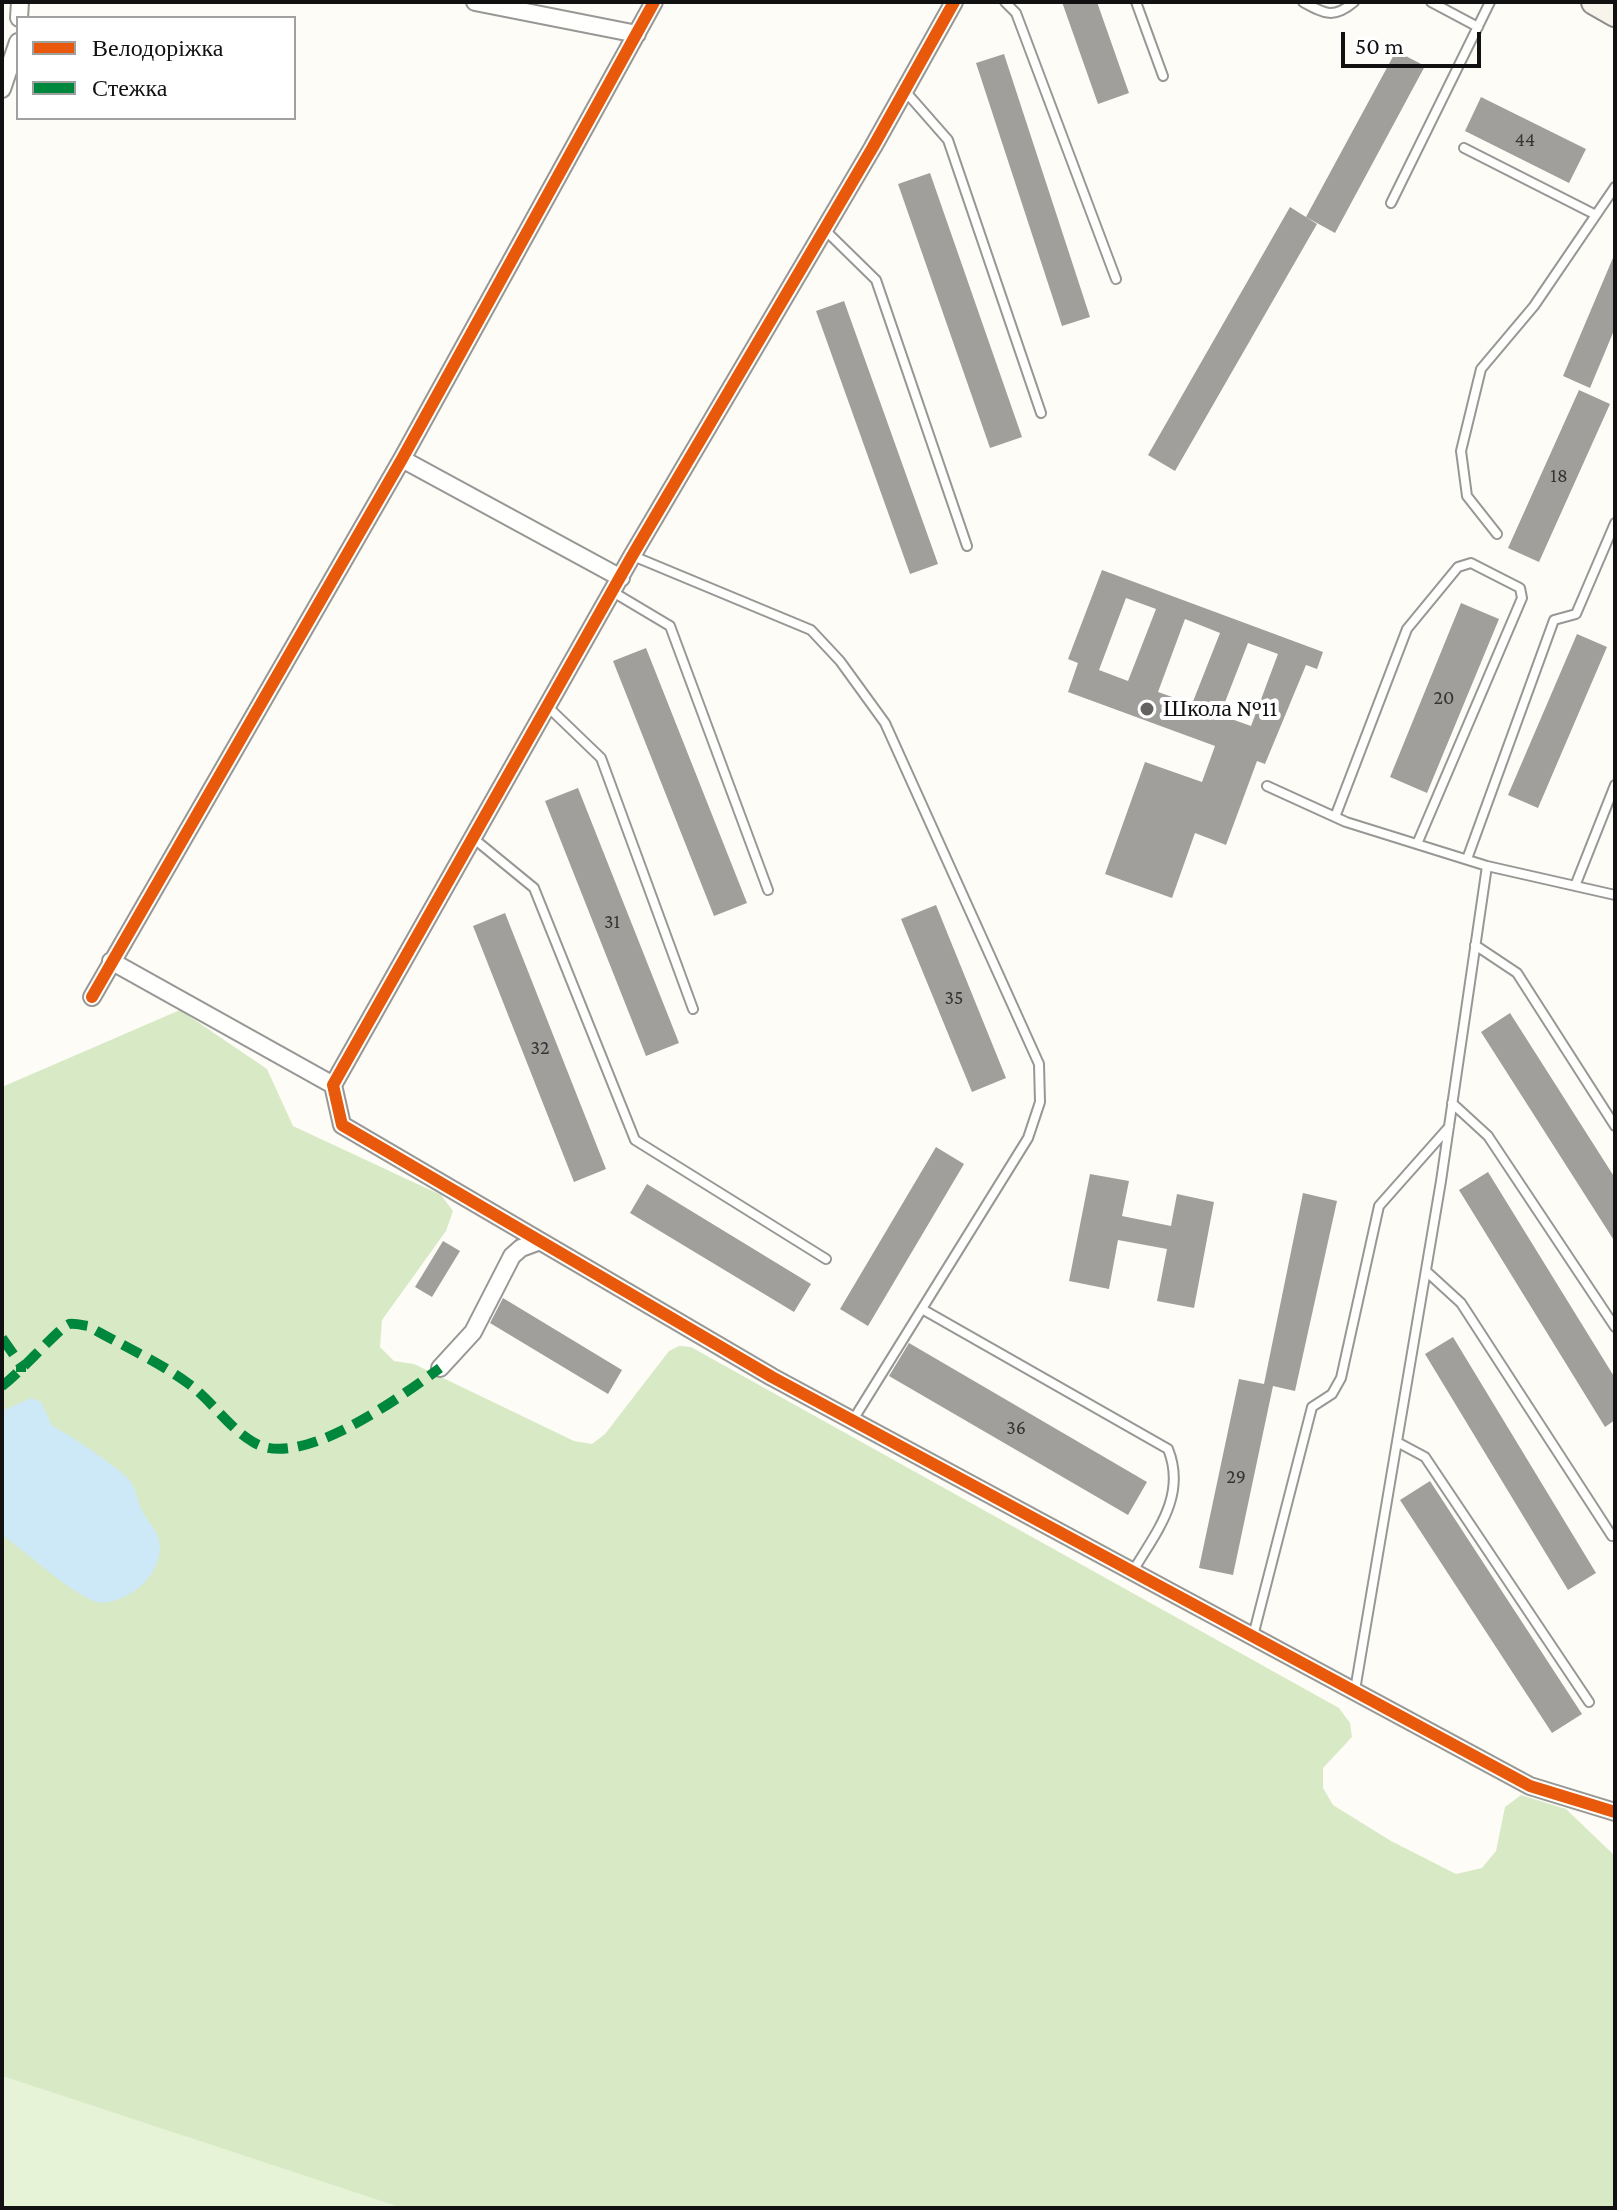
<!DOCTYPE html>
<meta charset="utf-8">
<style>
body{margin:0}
#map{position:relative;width:1617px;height:2210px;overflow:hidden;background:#fdfcf7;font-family:"Crimson Pro",serif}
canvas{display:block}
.frame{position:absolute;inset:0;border:4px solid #111;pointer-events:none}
.legend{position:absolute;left:16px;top:16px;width:280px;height:104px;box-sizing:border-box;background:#fff;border:2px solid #a0a0a0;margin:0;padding:10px 14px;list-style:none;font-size:24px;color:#111}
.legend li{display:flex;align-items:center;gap:16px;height:40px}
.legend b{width:40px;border:2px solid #a0a0a0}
.scale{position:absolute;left:1341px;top:32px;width:140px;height:36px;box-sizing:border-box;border:4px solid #111;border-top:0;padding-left:10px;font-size:24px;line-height:28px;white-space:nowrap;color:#111;-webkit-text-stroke:6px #fff;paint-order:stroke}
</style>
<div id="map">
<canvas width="1617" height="2210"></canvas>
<div class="frame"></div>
<ul class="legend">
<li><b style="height:10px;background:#e8590c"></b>Велодоріжка</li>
<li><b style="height:10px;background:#00873e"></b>Стежка</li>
</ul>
<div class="scale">50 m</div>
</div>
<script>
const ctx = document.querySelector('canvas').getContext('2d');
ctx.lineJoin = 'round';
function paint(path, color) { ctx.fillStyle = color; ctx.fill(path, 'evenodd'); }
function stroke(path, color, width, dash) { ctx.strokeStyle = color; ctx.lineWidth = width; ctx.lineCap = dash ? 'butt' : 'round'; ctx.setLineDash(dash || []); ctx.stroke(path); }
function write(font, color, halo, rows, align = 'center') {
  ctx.font = font + ' "Crimson Pro",serif'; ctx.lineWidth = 8; ctx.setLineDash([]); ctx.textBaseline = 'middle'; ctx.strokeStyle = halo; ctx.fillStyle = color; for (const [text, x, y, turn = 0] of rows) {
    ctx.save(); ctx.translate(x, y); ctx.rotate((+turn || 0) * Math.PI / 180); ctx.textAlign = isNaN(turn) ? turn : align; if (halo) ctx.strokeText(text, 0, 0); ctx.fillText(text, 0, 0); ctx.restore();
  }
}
paint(new Path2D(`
 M2,2076L402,2208H2Z`), '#e7f3d7');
paint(new Path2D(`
 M180,1010L267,1069L293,1126L441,1195L453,1211L446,1231L382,1320L380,1347L394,1361L414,1364L574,1441L592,1444L605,1434L669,1351L679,1346L691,1347L1339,1708L1350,1723L1352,1737L1323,1768V1788L1333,1805L1391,1841L1456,1874L1482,1868L1496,1851L1505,1807L1521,1795L1566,1809L1615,1856V2208H402L2,2076V1087Z`), '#d8eac5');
paint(new Path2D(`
 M31,1398L41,1402L52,1426C66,1432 123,1470 131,1482C136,1490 138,1502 142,1511C146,1519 155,1528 158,1537C166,1562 146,1586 126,1596C115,1601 102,1606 91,1600C58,1583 32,1556 2,1535V1411Z`), '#cde8f7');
paint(new Path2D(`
 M1062,2H1097L1129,93L1098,104Z
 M1396,51L1425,66L1335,233L1306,217Z
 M1004,54L1090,317L1062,326L976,63Z
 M1481,97L1586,149L1569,183L1465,131Z
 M930,173L1022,437L990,448L898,184Z
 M1290,207L1317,224L1175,471L1148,455Z
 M1615,253V328L1590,388L1563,376Z
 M844,301L938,564L910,574L816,311Z
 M1579,390L1610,404L1539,562L1508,548Z
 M1102,570L1323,652L1317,669L1306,665L1265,764L1257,761L1226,845L1195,833L1172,898L1105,874L1145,762L1202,782L1215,746L1068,692L1078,663L1068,659ZM1126,598L1156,609L1128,681L1099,670ZM1185,619L1220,633L1192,704L1158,692ZM1248,643L1278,654L1251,726L1220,715Z
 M1461,603L1499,619L1427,793L1390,777Z
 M1577,634L1607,647L1538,808L1508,795Z
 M646,648L747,903L714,916L613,661Z
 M578,788L679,1043L646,1056L545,801Z
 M936,905L1006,1078L972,1092L901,919Z
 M505,913L606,1169L574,1182L473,926Z
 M1510,1013L1615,1178V1242L1481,1032Z
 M936,1147L964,1164L868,1326L840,1309Z
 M1488,1172L1615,1378V1420L1605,1427L1459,1190Z
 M1090,1174L1129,1181L1122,1216L1171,1226L1177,1194L1214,1202L1194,1308L1157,1301L1167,1249L1118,1240L1109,1289L1069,1281Z
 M647,1184L811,1284L794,1312L630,1213Z
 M1303,1193L1337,1201L1295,1391L1273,1386L1233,1575L1199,1568L1239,1379L1264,1384Z
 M443,1241L460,1251L432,1297L415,1287Z
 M503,1298L622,1370L608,1394L490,1323Z
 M1453,1337L1596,1573L1568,1590L1425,1354Z
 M909,1343L1147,1482L1128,1515L889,1376Z
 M1430,1481L1582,1714L1552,1733L1400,1500Z`), '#a19f9c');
const lane = new Path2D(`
 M1005,2L1016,13L1116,279
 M1136,2L1163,76
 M1303,2C1325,14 1334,19 1354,2
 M1431,2L1478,27
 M905,91L948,140L1041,413
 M1464,148L1596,215
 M1391,203L1490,2
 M825,230L876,280L967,546
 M1497,534L1467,496L1461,451L1481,369L1534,306L1615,187
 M633,556L811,630L840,661L885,723L1039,1064L1040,1102L1028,1138L853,1420
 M613,592L670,626L768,890
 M548,707L601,758L693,1009
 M1267,786L1346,822L1487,866L1615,895
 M1335,817L1407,629L1458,567L1471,563L1520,588L1522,598L1417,844
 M473,838L534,888L635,1140L826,1259
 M1467,859L1554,620L1576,614L1615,523
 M1575,886L1615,785
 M1475,945L1517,973L1615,1126
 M1452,1103L1488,1136L1615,1327
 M1426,1271L1461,1303L1612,1536
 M922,1309L1168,1449C1187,1496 1156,1532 1133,1571
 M1397,1442L1425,1457L1589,1702
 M1253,1636L1312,1407L1332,1394L1341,1378L1379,1206L1449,1127
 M1355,1690L1441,1181L1487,866`);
const street = new Path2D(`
 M475,2L637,34
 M954,2L873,147L632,556L333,1085L342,1125L772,1377L1530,1786L1615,1812
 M19,18L20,2
 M2,89L18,42
 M402,459L621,578
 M111,961L333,1085
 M92,997L402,459L654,2
 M440,1368L473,1332L512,1256L521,1248L540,1241`);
const secondary = new Path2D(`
 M1594,2L1615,14`);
stroke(lane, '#979795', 12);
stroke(street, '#979795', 20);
stroke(secondary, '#8e8d8b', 28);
stroke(lane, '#fffffe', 8);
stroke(street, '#fffffe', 16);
stroke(secondary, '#f6f4eb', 24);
stroke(new Path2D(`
 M2,1338L21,1365V1372
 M2,1386C17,1376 61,1326 69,1324C74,1323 82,1325 88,1326C121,1345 158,1361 189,1384C212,1401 228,1427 253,1442C300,1472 403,1395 440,1368`), '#00873e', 10, [20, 10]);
stroke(new Path2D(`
 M954,2L873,147L632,556L333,1085L342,1125L772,1377L1530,1786L1615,1812
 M92,997L402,459L654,2`), '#e8590c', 12);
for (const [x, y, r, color] of [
 [1147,709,8,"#646362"]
]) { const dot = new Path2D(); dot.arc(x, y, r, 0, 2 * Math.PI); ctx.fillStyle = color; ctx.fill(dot); stroke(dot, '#fff', 3); }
write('20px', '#353434', null, [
 ["44",1525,140],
 ["18",1559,476],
 ["20",1444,698],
 ["31",612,922],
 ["35",954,998],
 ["32",540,1048],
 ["36",1016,1428],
 ["29",1236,1477]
]);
write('24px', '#111', '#fff', [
 ["Школа №11",1163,709]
], 'left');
</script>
